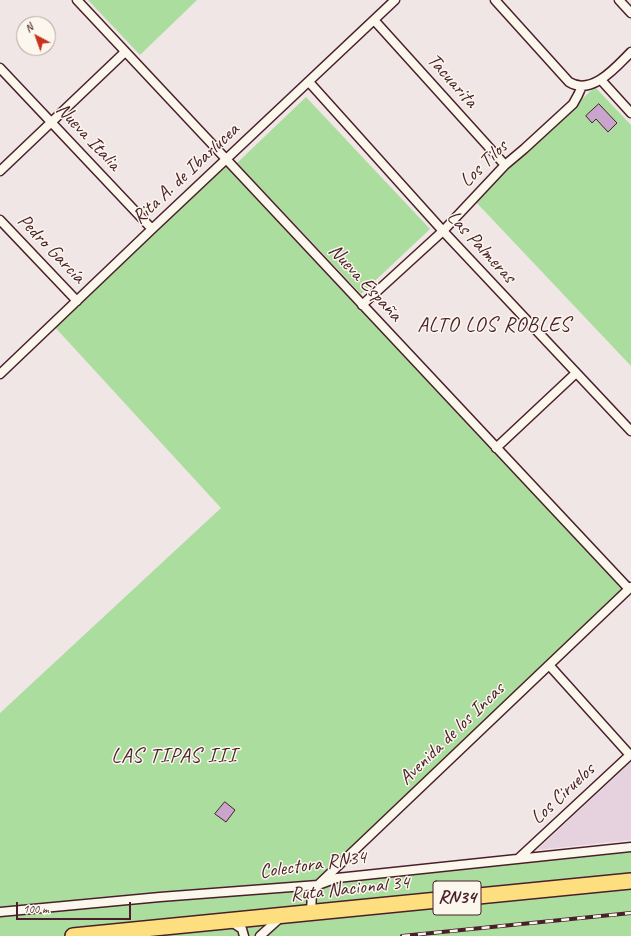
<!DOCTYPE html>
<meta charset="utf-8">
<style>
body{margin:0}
#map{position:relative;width:631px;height:936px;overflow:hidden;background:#f1e6e6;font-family:Caveat,sans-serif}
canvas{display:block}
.north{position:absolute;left:16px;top:16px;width:40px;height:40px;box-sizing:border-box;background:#fbf7ec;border:1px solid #b4a19f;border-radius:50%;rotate:319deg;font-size:11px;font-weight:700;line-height:16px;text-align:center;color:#4a1f2b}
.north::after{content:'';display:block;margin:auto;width:14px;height:18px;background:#c8321e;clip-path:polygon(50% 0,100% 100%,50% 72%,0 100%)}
.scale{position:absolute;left:16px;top:902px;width:115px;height:18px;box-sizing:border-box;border:2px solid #4a1f2b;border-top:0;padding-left:5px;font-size:12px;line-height:14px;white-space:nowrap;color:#4a1f2b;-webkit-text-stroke:3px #fbf7ec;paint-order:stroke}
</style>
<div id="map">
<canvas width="631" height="936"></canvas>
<div class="north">N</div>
<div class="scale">100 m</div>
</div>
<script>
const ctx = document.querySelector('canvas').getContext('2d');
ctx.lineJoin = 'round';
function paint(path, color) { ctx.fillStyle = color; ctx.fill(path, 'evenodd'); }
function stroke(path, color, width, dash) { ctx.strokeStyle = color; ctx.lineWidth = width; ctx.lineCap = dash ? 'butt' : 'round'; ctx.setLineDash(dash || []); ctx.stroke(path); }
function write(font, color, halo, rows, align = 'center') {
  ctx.font = font + ' Caveat,sans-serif'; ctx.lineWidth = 3; ctx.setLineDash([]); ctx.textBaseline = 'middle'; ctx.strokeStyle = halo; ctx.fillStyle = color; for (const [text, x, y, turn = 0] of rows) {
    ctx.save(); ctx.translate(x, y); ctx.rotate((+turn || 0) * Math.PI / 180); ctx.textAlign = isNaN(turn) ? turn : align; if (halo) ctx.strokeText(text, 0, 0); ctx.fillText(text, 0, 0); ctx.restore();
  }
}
paint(new Path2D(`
 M631,762V840L537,850Z`), '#e5d2de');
paint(new Path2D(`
 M88,0H197L140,55Z
 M595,87L631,125V366L474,200Z
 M306,97L430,229L361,294L237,163Z
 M226,160L629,589L319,884L337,878L631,847V936H0V713L221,508L52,324Z`), '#abdd9e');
const building = new Path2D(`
 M599,104L617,123L608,132L596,119L592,123L586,116Z
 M225,802L235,810L226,822L215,814Z`);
paint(building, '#c9a4cc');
stroke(building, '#4a1f2b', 1);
const street = new Path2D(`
 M77,0L629,589
 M495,0L569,82C592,96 616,67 631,52
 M619,0L631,13
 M374,20L505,165
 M0,68L152,229
 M601,80L631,113
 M309,82L443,231L631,431
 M0,171L125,52
 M0,220L77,301
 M362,305L443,231L505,165L524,149L573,104L578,95L582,86
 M0,374L152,229L395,0
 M496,448L576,373
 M549,665L630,755
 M519,858L631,754
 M0,912L160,897L318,885L337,878L631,847
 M311,913L312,892L318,885L631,587
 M230,921L242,929L244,936
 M260,936L280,918`);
const highway = new Path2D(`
 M73,936L631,881`);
stroke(street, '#4a1f2b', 11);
stroke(highway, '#4a1f2b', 18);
stroke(street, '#fbf7ec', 8);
stroke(highway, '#fedf80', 15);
const rail = new Path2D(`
 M402,936L631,913`);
stroke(rail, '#4a1f2b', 4);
stroke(rail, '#fbf7ec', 2.5, [8]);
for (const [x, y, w] of [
 [457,898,48]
]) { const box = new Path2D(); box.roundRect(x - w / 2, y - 17, w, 34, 3); ctx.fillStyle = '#fbf7ec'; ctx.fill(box); stroke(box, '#4a1f2b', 1); }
write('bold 19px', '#4a1f2b', null, [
 ["RN34",457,898]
]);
write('20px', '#4a1f2b', '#fbf7ec', [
 ["Tacuarita",452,81,48],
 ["Nueva Italia",88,137,47],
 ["Los Tilos",484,164,-44],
 ["Rita A. de Ibarlucea",186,174,-43],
 ["Las Palmeras",481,247,47],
 ["Pedro García",51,249,46],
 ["Nueva España",365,283,47],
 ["Avenida de los Incas",452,734,-44],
 ["Los Ciruelos",563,794,-43],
 ["Colectora RN34",313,865,-8],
 ["Ruta Nacional 34",350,889,-6]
]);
ctx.letterSpacing = '1px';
write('21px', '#4a1f2b', '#fbf7ec', [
 ["ALTO LOS ROBLES",494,325],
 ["LAS TIPAS III",174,756]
]);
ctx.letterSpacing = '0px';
</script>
